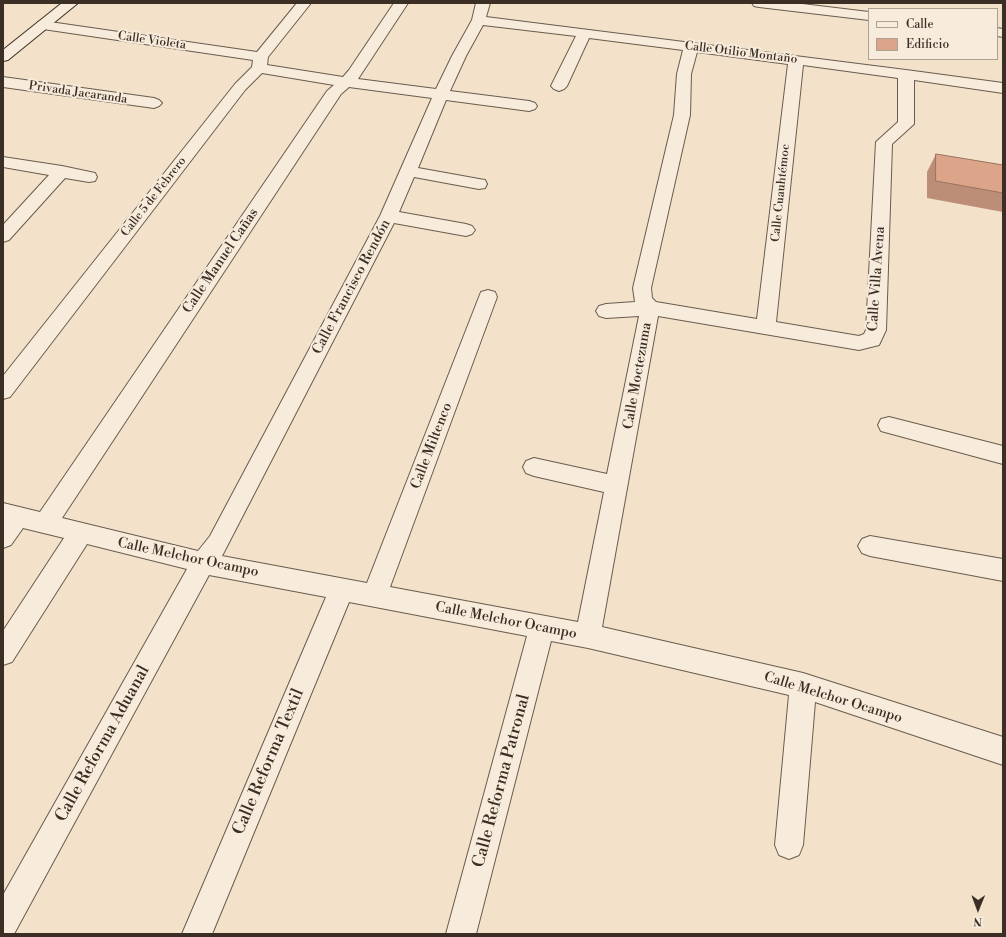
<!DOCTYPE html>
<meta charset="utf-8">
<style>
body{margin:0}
#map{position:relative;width:1006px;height:937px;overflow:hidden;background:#f3e1c9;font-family:"Libre Bodoni",serif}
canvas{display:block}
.frame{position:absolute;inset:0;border:4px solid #3b2f25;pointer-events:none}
.legend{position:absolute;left:868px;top:8px;width:130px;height:52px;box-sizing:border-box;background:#f7ecdc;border:1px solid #aca093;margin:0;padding:5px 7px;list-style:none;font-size:12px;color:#3b2f25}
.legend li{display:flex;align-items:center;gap:8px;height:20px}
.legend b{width:20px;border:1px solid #aca093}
.north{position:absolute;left:958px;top:889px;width:40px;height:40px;-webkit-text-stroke:3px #f7ecdc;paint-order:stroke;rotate:181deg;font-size:11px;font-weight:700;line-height:16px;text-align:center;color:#3b2f25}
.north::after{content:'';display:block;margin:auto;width:14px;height:18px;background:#3b2f25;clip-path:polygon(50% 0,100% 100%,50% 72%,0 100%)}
</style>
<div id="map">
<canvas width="1006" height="937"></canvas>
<div class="frame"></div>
<ul class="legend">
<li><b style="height:5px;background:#f7ecdc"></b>Calle</li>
<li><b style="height:11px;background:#dca58a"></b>Edificio</li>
</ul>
<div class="north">N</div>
</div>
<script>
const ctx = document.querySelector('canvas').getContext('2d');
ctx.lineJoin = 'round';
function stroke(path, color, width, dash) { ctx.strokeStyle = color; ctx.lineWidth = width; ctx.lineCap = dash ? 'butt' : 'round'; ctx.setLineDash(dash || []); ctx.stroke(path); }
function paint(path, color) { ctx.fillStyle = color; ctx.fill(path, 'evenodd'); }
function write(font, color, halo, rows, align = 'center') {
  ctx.font = font + ' "Libre Bodoni",serif'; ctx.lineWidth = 4; ctx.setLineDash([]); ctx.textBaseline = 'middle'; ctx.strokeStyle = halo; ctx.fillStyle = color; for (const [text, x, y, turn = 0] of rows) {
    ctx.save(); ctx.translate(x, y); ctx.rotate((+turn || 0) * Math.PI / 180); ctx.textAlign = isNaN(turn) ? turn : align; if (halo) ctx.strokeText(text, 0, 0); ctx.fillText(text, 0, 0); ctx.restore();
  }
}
const street = new Path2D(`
 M297,3H311L268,57L267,65L343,77L349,70L394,3H408L358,79L436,89L452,56L472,20L476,3H490L486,17L906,70L1003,83V93L914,80V124L892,144L886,330L879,345L859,350L658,316L602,627L803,673L1003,737V765L815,702L803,845L799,855L789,859L779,855L775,845L789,695L588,648L551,641L476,934H446L527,636L349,602L212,934H182L326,597L209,575L14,934H3V895L187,569L87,544L12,662L3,665V631L64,538L23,528L11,545L3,548V503L40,512L327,91L334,85L262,73L245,90L10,397L3,399V376L235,84L252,67L253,60L43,29L38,28L36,25L38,22L43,21L257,52ZM483,25L576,36L551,86L554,89L559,91L564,89L567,86L589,38L683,50L677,74L674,115L633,288L635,302L606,304L599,306L596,311L599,316L606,318L639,316L607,474L534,458L526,461L523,467L526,473L534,476L604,492L578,622L390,587L497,297L495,292L488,290L481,292L479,297L367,583L222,556L394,223L466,236L472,234L475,230L472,226L466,224L399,212L414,177L479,189L485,188L487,184L485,180L479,179L418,168L446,100L529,111L535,109L537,106L535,103L529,101L450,91L466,56ZM697,52L788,64L757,319L656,302L652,298L651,288L690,115L691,74ZM803,65L898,78V122L876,142L866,330L864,334L859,336L776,322ZM349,87L432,98L380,216L210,536L198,551L62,518L341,94Z
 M752,3H794L869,12V20L759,7L754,6Z
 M997,28L1003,29V37L997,36Z
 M3,77L154,98L159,100L162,103L159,106L154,108L3,87Z
 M3,157L62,166L95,173L97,177L95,181L89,182L65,178L9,240L3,242V225L49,175L3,167Z
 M889,417L1003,446V464L881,431L878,425L881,419Z
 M870,536L1003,559V581L870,556L862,553L858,546L862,539Z`);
const secondary = new Path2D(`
 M62,3H78L8,60L3,61V50Z`);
stroke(street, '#695c4e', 2);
stroke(secondary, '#3b2f25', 2);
paint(street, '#f7ecdc');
paint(secondary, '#f7ecdc');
paint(new Path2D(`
 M936,154L1003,165V212L927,198V172Z`), '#bd8e77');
const building = new Path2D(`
 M936,154L1003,165V193L936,181Z`);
paint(building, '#dca58a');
stroke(building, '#9a7461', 1);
write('12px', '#3b2f25', '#f7ecdc', [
 ["Calle Violeta",152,41,8],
 ["Calle Otilio Montaño",741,53,7],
 ["Privada Jacaranda",78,93,8],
 ["Calle Cuauhtémoc",781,193,-84],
 ["Calle 5 de Febrero",154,197,-52]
]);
write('14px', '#3b2f25', '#f7ecdc', [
 ["Calle Manuel Cañas",221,261,-56],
 ["Calle Villa Avena",877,279,-86],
 ["Calle Francisco Rendón",352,287,-62],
 ["Calle Moctezuma",638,376,-80],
 ["Calle Miltenco",432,446,-69],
 ["Calle Melchor Ocampo",188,558,12],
 ["Calle Melchor Ocampo",506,621,11],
 ["Calle Melchor Ocampo",833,698,17]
]);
write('17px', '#3b2f25', '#f7ecdc', [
 ["Calle Reforma Aduanal",103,744,-61],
 ["Calle Reforma Textil",269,762,-67],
 ["Calle Reforma Patronal",502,781,-75]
]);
</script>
